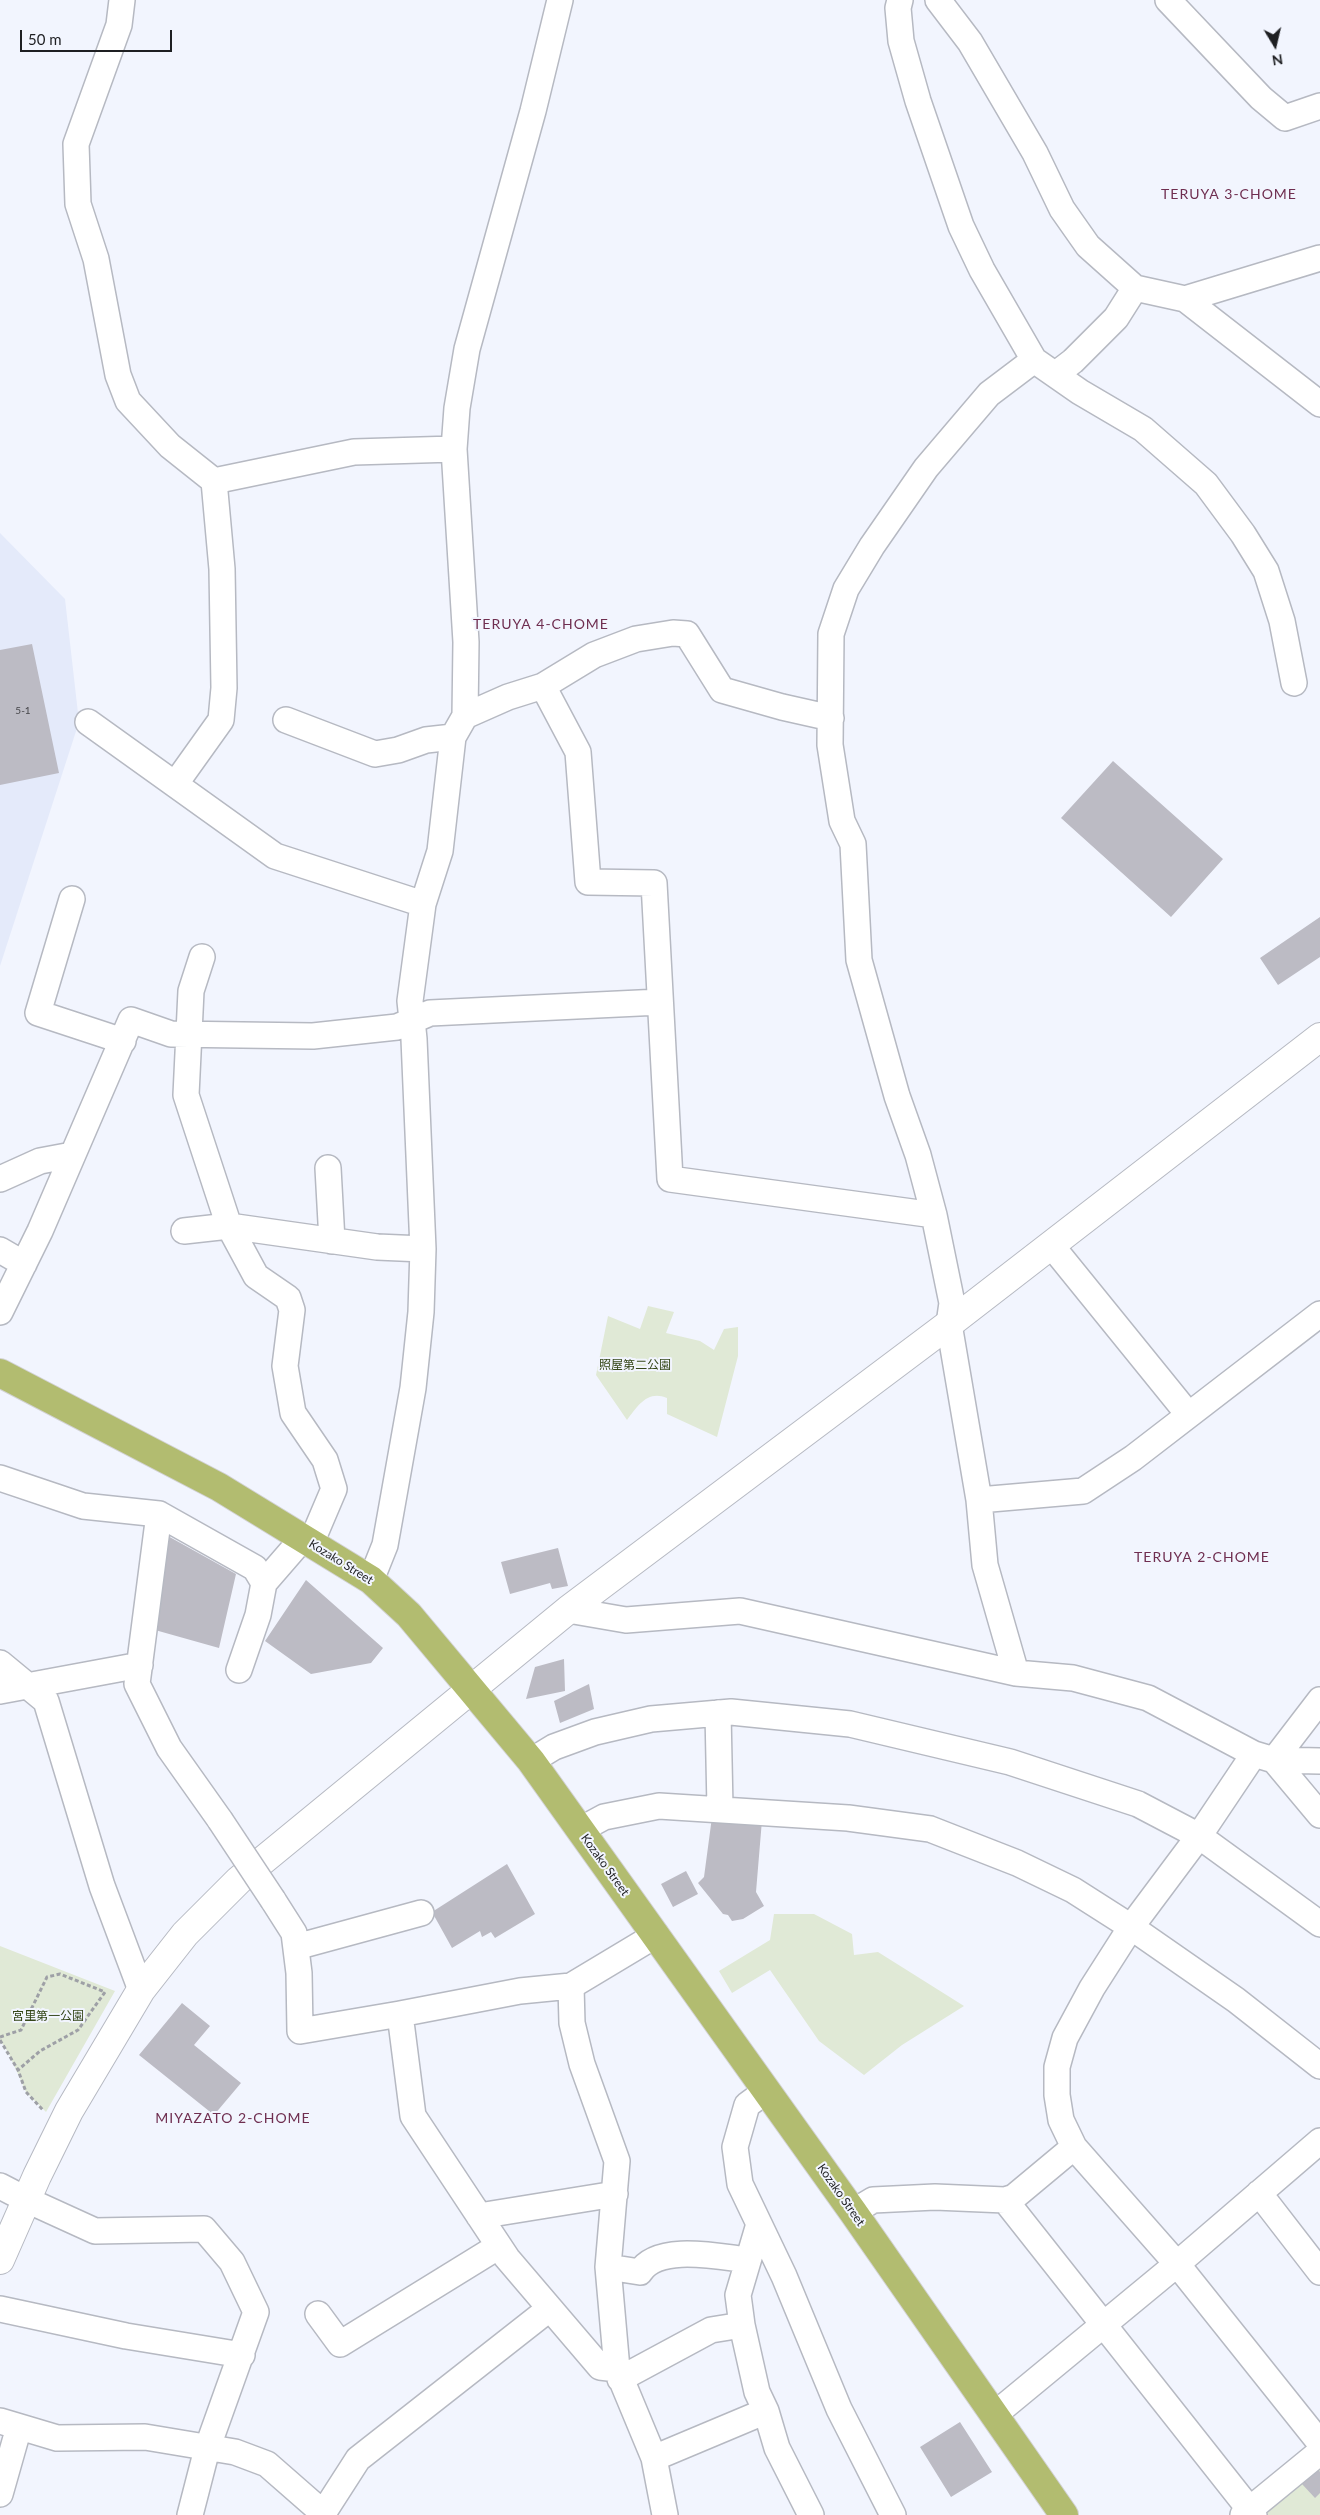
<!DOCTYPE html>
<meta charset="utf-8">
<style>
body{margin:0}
#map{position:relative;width:1320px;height:2515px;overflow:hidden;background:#f2f5fe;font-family:Lato,sans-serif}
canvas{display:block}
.north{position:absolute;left:1250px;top:20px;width:50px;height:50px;-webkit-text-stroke:4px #f2f5fe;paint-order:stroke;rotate:171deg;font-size:14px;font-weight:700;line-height:20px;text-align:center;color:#1e1f22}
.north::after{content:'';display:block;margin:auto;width:18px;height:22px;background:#1e1f22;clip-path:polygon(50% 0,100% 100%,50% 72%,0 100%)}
.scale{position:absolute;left:20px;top:30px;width:152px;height:22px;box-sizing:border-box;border:2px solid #1e1f22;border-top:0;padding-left:6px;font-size:15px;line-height:18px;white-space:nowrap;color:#1e1f22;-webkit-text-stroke:4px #f2f5fe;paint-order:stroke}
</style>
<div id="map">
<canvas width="1320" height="2515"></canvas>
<div class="north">N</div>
<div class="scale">50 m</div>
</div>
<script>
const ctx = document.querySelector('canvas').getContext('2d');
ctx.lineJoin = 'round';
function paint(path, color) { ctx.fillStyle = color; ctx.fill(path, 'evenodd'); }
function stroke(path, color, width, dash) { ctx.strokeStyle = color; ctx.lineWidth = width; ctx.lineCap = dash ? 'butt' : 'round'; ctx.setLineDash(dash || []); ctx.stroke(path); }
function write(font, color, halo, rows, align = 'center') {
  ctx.font = font + ' Lato,"Noto Sans JP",sans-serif'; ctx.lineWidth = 4; ctx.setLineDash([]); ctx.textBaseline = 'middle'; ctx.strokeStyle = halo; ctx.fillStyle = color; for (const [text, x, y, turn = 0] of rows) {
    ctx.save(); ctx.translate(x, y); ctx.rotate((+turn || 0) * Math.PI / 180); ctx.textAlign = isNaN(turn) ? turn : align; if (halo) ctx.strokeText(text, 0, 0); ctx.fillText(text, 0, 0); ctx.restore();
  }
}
paint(new Path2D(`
 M0,533L65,599L79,722L0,966Z`), '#e4eafa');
paint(new Path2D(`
 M648,1306L674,1312L666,1333L700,1341L714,1350L724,1329L738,1327V1356L717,1437L667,1414V1398C647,1390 638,1406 627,1420L596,1375L608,1316L640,1329Z
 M774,1914H814L852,1934L854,1955L878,1952L964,2006L902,2045L864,2075L819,2041L770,1970L732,1993L719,1971L770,1940Z
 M0,1946L115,1991L46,2112L26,2092L9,2054L0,2040Z
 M1320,2466V2515H1259Z`), '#e0e9d6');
paint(new Path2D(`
 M32,644L59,773L0,785V650Z
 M1113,761L1223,859L1171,917L1061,818Z
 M1320,917V957L1278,985L1260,958Z
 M166,1535L236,1574L219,1648L155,1630Z
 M558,1548L568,1586L552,1589L550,1583L510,1594L501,1562Z
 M306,1580L383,1648L371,1663L311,1674L265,1641Z
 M564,1659L565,1691L526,1699L535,1667Z
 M589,1684L594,1709L560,1723L554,1701Z
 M712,1817L762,1820L756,1892L764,1906L743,1919L732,1921L728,1915L723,1914L698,1883L704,1877Z
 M507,1864L535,1914L495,1938L491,1932L482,1937L480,1931L452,1948L432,1912Z
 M686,1871L698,1894L673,1907L661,1884Z
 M182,2003L210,2026L194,2045L241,2083L214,2115L139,2055Z
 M960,2422L992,2472L951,2497L920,2447Z
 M1318,2469L1320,2472V2493L1315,2498L1302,2484Z`), '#bcbbc4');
const minor = new Path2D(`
 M122,0L119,25L76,144L78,204L96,259L118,375L128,401L170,446L214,481L222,569L224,688L221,720L176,783
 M900,0L898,8L901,41L918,101L961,226L982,270L1034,360L1080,392L1143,429L1206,484L1243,534L1266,571L1282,621L1294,683
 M938,0L970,42L1035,153L1062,209L1088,246L1135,288L1185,299L1320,404
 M1168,0L1261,98L1285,118L1320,106
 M1185,299L1320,258
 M1056,374L1073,361L1116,318L1135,288
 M214,481L354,452L454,449
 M543,686L578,752L588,882L654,883L670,1179L934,1215
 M465,716L508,697L543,686L594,655L636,639L673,633L687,634L722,690L782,707L831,718
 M286,720L375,754L398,750L426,740L453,737
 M88,722L275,856L423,904
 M72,899L38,1013L123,1041
 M202,957L191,991L186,1095L229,1226L256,1276L288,1298L292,1310L285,1366L293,1413L325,1460L334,1489L311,1543
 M328,1168L332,1241
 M0,1179L40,1161L72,1155
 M184,1231L229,1226L377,1247L423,1249
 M1051,1245L1188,1414
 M0,1250L24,1264
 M0,1312L40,1231L131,1020L171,1034L313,1036L397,1027L430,1013L660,1002
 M0,1478L83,1506L159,1514
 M979,1500L1083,1491L1133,1458L1320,1314
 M371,1580L385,1545L413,1388L421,1312L423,1249L414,1039L410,1001L423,904L440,851L453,737L465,716L466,642L454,449L457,408L467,349L533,111L560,0
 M568,1610L626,1620L740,1611L1016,1673L1073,1678L1148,1698L1254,1754L1274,1760L1320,1761
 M0,1663L46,1701L102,1886L141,1990
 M239,1670L258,1615L264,1583L303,1538
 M1016,1673L985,1565L979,1500L949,1324L952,1303L934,1215L918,1155L897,1096L859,960L853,844L842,821L830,745L831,634L846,589L872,546L926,468L989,394L1034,360
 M0,1691L140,1665
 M718,1713L720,1808
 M1254,1754L1199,1836L1131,1927L1092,1988L1065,2038L1057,2067V2095L1061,2120L1074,2147L1177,2264L1320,2443
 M1274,1760L1320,1700
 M1274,1760L1320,1815
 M531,1761L554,1747L595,1732L651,1719L731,1712L850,1724L1010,1762L1138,1804L1199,1836L1320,1924
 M220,1820L169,1748L137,1684L159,1514L255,1568L264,1583
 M580,1830L604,1817L659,1806L848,1818L930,1829L1017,1863L1073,1890L1131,1927L1236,2000L1320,2066
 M273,1900L294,1933L299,1973L300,2031L400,2014L413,2116L507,2258L600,2367L617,2369L654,2458L665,2515
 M296,1947L421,1913
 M571,1986L572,2023L582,2064L617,2161L608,2267L617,2369
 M400,2014L520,1991L571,1986L656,1935
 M766,2091L747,2105L735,2147L740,2184L784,2276L839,2409L893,2515
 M0,2186L27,2200L95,2231L204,2229L232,2262L256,2312L207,2449L190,2515
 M1259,2193L1320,2272
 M1005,2200L1254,2515
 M853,2212L873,2200L935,2197L1005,2200L1014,2197L1074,2147
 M479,2216L615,2194
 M759,2224L738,2295L742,2325L757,2392L766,2411L777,2448L811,2515
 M608,2267L640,2272C658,2243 720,2257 748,2260
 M0,2309L126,2336L242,2355
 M318,2314L340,2344L499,2246
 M620,2379L711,2330L742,2325
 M994,2415L1177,2264L1320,2141
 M0,2421L57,2438L145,2437L235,2452L267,2464L323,2513
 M654,2458L766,2411
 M0,2494L19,2427
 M322,2515L358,2459L549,2309
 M1243,2515L1320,2452`);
const tertiary = new Path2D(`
 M0,2260L37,2176L69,2111L141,1990L185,1934L239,1880L568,1610L949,1324L1320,1037`);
const trunk = new Path2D(`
 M0,1373L219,1487L371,1580L409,1615L531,1761L853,2212L1064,2515`);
stroke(minor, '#b6b9c2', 28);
stroke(tertiary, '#b6b9c2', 30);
stroke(trunk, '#d2d2d3', 30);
stroke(new Path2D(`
 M0,2037L21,2030L47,1977L60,1974L105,1992L78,2030L40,2051L18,2070
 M0,2040L18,2070L26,2092L43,2110`), '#9ea0a6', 3, [4, 2.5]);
stroke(minor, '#fff', 25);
stroke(tertiary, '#fff', 28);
stroke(trunk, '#b2bc70', 28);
const minorBridge = new Path2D(`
 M220,1820L273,1900`);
stroke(minorBridge, '#b6b9c2', 28, []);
stroke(minorBridge, '#fff', 25);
write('10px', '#46464a', null, [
 ["5-1",23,711]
]);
write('12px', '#354719', '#f2f5fe', [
 ["照屋第二公園",635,1365],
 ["宮里第一公園",48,2016]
]);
write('12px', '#1e1f22', '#f2f5fe', [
 ["Kozako Street",341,1562,32],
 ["Kozako Street",605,1865,54],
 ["Kozako Street",841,2195,55]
]);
ctx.letterSpacing = '1px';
write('14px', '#6f2e50', '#f2f5fe', [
 ["TERUYA 3-CHOME",1229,194],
 ["TERUYA 4-CHOME",541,624],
 ["TERUYA 2-CHOME",1202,1557],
 ["MIYAZATO 2-CHOME",233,2118]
]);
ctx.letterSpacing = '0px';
</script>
